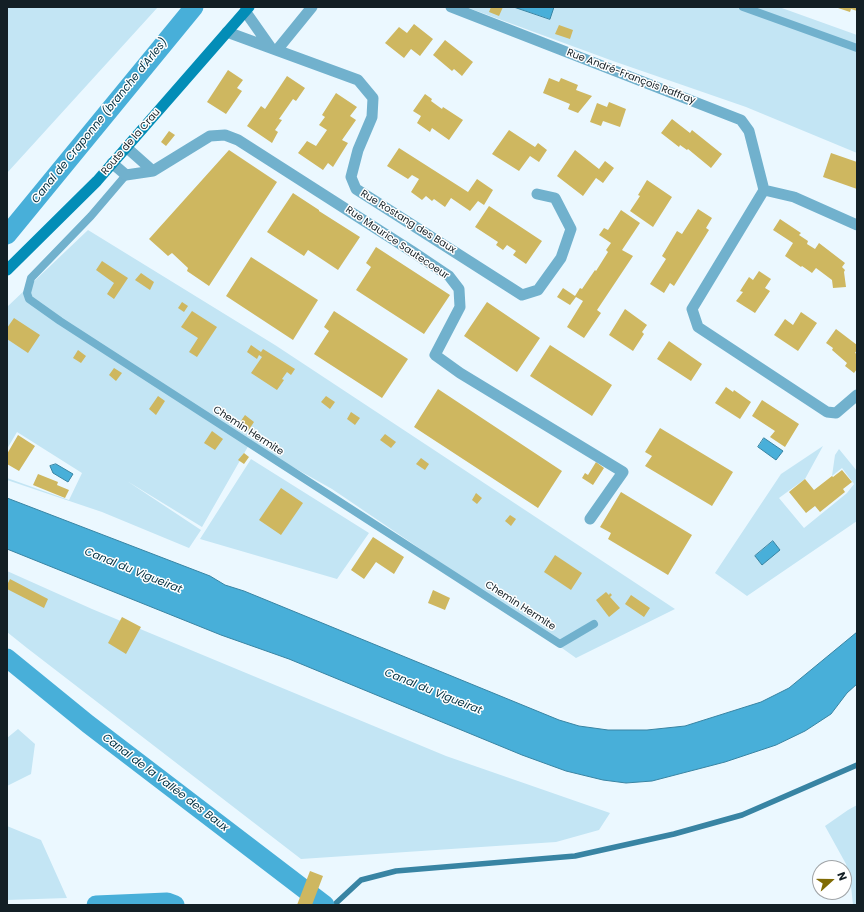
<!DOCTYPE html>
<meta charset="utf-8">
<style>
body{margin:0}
#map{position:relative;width:864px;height:912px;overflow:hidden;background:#ebf8ff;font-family:Poppins,sans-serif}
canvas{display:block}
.frame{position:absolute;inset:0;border:8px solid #131f25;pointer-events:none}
.north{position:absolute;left:812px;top:860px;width:40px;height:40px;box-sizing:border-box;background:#fff;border:1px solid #a1a5a8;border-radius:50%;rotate:69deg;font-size:11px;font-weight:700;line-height:16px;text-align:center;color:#131f25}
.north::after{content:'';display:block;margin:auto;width:14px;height:18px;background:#806b04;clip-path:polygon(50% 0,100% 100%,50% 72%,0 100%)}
</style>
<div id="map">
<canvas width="864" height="912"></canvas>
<div class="frame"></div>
<div class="north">N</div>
</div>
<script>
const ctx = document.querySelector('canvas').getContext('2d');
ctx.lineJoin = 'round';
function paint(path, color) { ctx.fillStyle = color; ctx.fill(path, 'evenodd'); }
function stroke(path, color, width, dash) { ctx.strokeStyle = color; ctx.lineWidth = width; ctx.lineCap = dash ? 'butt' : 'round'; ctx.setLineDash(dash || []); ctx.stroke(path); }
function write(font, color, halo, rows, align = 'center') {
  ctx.font = font + ' Poppins,sans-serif'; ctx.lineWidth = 3; ctx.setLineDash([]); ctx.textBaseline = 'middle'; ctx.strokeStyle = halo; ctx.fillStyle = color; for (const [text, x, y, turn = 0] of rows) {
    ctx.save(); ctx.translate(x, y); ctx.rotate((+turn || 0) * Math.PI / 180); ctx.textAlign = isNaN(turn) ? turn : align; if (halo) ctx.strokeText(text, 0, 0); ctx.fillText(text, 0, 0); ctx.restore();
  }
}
paint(new Path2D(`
 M7,7H158L7,173Z
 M466,7H779L857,35V153L746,107L613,61Z
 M88,230L275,345L675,609L576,658L472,584L332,489L250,443L202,527L127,481L201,530L189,548L102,512L7,480V478L69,500L82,473L17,432L7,449V307Z
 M823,446L805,479L779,498L804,528L847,493L854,484L842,468L832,476L835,455L839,449L857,471V521L747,596L715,573L781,474Z
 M251,459L369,533L337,579L200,539Z
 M7,571L92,609L446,756L610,813L599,830L556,842L301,859L27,648L7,632Z
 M18,729L35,744L31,774L7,786V738Z
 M857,805V905H853L851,886L846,864L825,826L848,810Z
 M7,826L41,840L67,898L7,900Z`), '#c3e5f4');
const water = new Path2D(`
 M514,7H554L550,19Z
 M764,438L783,451L776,460L758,447Z
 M56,464L73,474L68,482L53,473L50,466Z
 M7,498L210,576L225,585L244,591L559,720L579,726L608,730H647L685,726L761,702L789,688L857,632V684L847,693L831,714L805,731L776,745L725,762L652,781L626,783L603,780L566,771L522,755L289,659L221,635L7,549Z
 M773,541L780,550L762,565L755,556Z`);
paint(water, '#48afd9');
stroke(water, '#3884a3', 1);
stroke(new Path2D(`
 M334,905L361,880L396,871L575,856L674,834L742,815L857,765`), '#3884a3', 5.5);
stroke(new Path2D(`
 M7,235L194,7
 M7,658L88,724L325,905
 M96,905L167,902L175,905`), '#48afd9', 19);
paint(new Path2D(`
 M491,7H503L499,16L489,12Z
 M835,7H857V11L851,9L850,12Z
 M414,24L433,39L420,56L411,49L404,58L385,43L399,27L407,33Z
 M559,25L573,30L570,39L555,34Z
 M445,40L473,62L462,76L454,69L452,71L433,55Z
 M228,70L243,80L237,88L242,91L226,114L207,102Z
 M287,76L305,88L296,101L293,99L279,119L282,120L275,130L278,132L272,143L247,126L261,106L265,109Z
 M549,78L559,82L561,78L578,85L576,90L592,96L578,113L568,109L570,104L543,93Z
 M336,93L357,107L350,116L356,120L342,140L348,143L333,167L328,163L323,170L298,153L307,141L316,146L327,130L319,125L325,117L322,115Z
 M425,94L432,99L431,101L442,109L443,107L463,120L449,140L432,128L430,132L417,123L421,116L413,111Z
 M609,102L626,109L620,127L603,121L601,126L590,122L597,103L607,107Z
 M672,119L690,133L692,130L722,154L711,168L688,149L687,150L680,145L679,147L661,133Z
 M509,130L535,147L538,143L547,150L539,162L530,156L519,171L492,154Z
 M169,131L175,135L166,146L161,142Z
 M399,148L468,192L477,179L493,190L484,205L478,201L470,211L451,198L445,207L434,199L432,201L426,196L422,200L411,192L419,179L412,175L408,179L387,166Z
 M229,150L277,182L209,286L187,271L188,268L172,253L168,256L149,239Z
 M575,150L599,169L605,161L614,168L603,183L596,178L583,196L557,176Z
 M831,153L857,162V189L823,177Z
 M647,180L672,197L653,227L630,211L640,196L638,195Z
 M293,193L319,210V211L360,237L338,270L308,250L304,256L267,232Z
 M489,206L542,241L526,264L513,255L516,251L507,245L503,250L496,245L498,242L475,227Z
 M698,209L712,218L706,228L709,230L674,286L670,283L664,293L650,284L666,259L662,256L677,231L682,234Z
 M621,210L640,223L622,250L633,256L597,310L601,313L584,338L567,327L583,301L576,297L570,305L557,297L563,288L575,296L580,288L582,289L595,270L596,271L608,252L606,250L611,243L599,235L604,228L608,230Z
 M780,219L801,233L799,235L808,241L807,244L815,249L819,243L845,263L842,267L845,270L844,272L846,287L833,288L832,280L816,268L812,273L802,266L801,267L785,256L793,243L773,230Z
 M376,247L450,295L424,334L356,290L371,267L366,263Z
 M251,257L318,300L293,340L226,296Z
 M102,261L128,278L114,299L107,294L114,283L96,270Z
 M759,271L771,279L765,288L770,291L755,313L736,301L743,292L740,291L749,277L753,280Z
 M141,273L154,282L150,290L135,280Z
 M182,302L188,306L184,312L178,308Z
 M487,302L540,338L517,372L464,336Z
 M625,309L647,325L642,332L644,334L633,351L609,335Z
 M192,311L217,327L197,357L189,352L198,338L181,327Z
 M334,311L408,359L382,398L314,354L329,331L324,327Z
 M801,312L817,323L798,351L774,335L785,319L793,325Z
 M14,318L40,335L28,353L7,339V328Z
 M836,329L857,345V350L855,353L857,354V369L854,373L845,366L847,363L832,350L833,348L826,343Z
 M669,341L702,364L691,381L657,359Z
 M251,345L261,352L263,349L295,369L291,375L287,372L282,379L284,380L277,390L251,373L262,357L259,355L257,359L247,352Z
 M550,345L612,385L592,416L530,376Z
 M78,350L86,356L81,363L73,358Z
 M114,368L122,373L116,381L109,375Z
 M726,387L733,392L734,390L751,402L740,419L715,403Z
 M438,389L562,471L538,508L414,427Z
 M158,396L165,401L156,415L149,409Z
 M326,396L335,402L330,409L321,402Z
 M762,400L799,424L785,447L770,437L775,431L752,416Z
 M351,412L360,418L355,425L347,419Z
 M245,415L254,422L248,431L238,425Z
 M660,428L733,472L712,506L645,466L652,456L645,452Z
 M212,431L223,439L215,450L204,443Z
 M385,434L396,442L391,448L380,440Z
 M18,435L35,446L19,471L7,464V454Z
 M244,453L249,457L244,464L238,460Z
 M421,458L429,464L425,470L416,464Z
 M596,462L604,468L593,485L582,478L585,473L588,475Z
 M842,470L852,482L843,489L845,492L820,512L815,506L806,513L789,492L805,479L814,490L832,476L833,477Z
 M38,474L58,482L57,485L69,490L65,498L33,485Z
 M281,488L303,503L281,535L259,520Z
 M621,492L692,535L668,575L608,539L611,533L600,527Z
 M476,493L482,498L477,504L472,500Z
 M510,515L516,519L511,526L505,521Z
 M373,537L404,557L394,574L376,562L364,579L351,570Z
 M555,555L582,573L571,590L544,572Z
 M10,579L48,599L44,608L7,589V585Z
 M433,590L450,598L445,610L428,603Z
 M606,592L609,595L610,593L612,595L610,597L620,608L609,617L596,600Z
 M631,595L650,608L644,617L625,604Z
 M122,617L141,627L126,654L108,643Z
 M310,871L323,876L312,905H297Z`), '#ceb760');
stroke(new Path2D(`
 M743,7L857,48
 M126,175L91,216L31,278L27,293L29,299L60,321L560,644L594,624`), '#71b1cd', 8);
stroke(new Path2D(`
 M451,7L741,120L749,131L764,190L692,309L698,327L827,412L836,413L857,395
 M245,11L271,48
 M227,32L358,80L373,98L372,117L358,150L351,177L356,189L522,295L538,290L561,258L571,229L555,198L537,194
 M277,50L312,7
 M126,147L153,171
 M112,163L126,175L153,171L210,136L225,135L238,140L413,252L449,276L459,289L460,307L435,355L460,373L623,472L590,519
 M764,190L794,197L857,225`), '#71b1cd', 11);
stroke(new Path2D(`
 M7,270L97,181L249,7`), '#038db7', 11);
write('10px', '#131f25', '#fff', [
 ["Rue André-François Raffray",631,77,21],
 ["Route de la Crau",131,142,-49],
 ["Rue Rostang des Baux",408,222,32],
 ["Rue Maurice Sautecoeur",397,243,34],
 ["Chemin Hermite",248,431,33],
 ["Chemin Hermite",520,606,33]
]);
write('italic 11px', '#003041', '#fff', [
 ["Canal de Craponne (branche d'Arles)",100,121,-51],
 ["Canal du Vigueirat",133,571,22],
 ["Canal du Vigueirat",433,692,22],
 ["Canal de la Vallée des Baux",165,783,37]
]);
</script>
